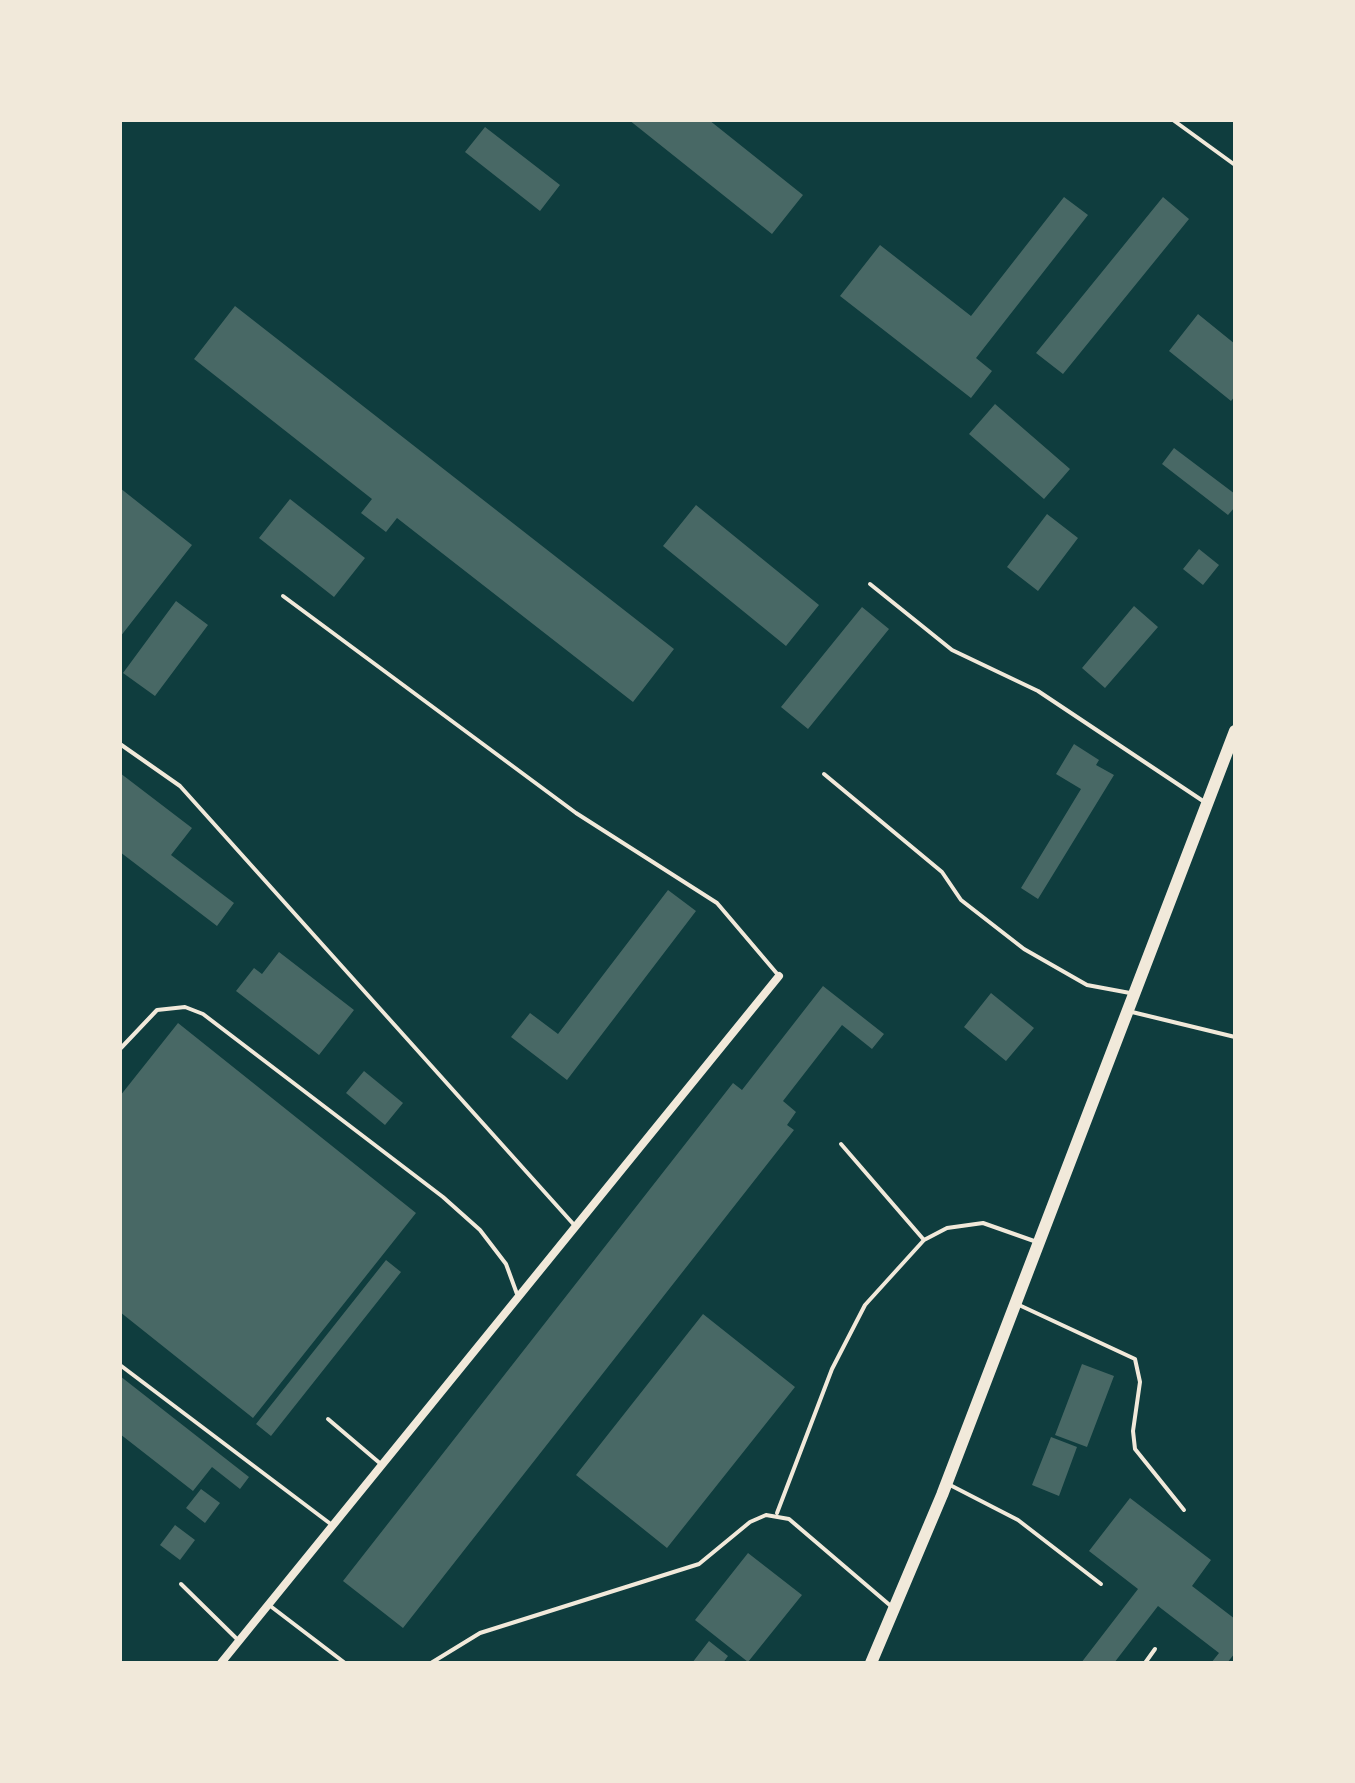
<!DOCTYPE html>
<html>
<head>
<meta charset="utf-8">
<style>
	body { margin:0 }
	#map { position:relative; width:1355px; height:1783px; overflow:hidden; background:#0f3d3e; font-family:"Times New Roman",serif }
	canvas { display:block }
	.frame { position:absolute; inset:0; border:122px solid #f1e9da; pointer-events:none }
</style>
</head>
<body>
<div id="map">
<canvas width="1355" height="1783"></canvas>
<div class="frame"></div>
</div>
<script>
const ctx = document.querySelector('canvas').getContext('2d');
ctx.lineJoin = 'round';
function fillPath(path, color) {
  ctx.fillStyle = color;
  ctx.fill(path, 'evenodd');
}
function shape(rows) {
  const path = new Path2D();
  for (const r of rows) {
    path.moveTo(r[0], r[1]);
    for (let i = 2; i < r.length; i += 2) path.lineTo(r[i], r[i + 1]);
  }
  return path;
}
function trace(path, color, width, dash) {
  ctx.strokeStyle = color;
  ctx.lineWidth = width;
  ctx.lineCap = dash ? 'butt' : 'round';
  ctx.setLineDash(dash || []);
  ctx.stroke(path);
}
fillPath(shape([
	[629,120,709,120,803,195,772,234],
	[485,127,560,185,540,211,465,152],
	[1064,197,1088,215,976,358,992,371,971,398,840,296,880,245,971,316],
	[1163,197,1189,219,1063,374,1036,353],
	[235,306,674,649,633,702,397,518,386,532,361,513,372,499,194,359],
	[1198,314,1235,344,1235,396,1231,401,1169,351],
	[995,404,1070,469,1044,499,969,434],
	[1174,448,1235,494,1235,507,1228,515,1162,464],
	[120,488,192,545,120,637],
	[290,499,365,558,334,597,259,538],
	[696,505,819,605,786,646,663,546],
	[1047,514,1078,538,1038,591,1007,567],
	[1199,549,1219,565,1203,585,1183,569],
	[176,601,208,625,155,696,123,673],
	[1134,606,1158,627,1105,688,1082,668],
	[862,607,889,629,808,729,781,707],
	[1074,744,1099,760,1096,765,1114,775,1038,899,1021,888,1081,789,1056,774],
	[120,773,192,828,171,855,234,903,217,926,120,852],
	[668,890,696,911,567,1080,511,1037,530,1013,558,1034],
	[279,952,354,1010,319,1055,236,991,254,968,262,974],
	[823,986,884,1034,872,1049,842,1025,783,1101,796,1112,787,1125,794,1130,403,1628,343,1581,733,1083,742,1090],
	[991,993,1034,1028,1006,1061,964,1027],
	[178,1023,416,1213,253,1418,120,1312,120,1096],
	[364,1071,403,1103,385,1125,346,1093],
	[386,1260,401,1272,271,1436,256,1424],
	[703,1314,795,1387,667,1548,576,1475],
	[1082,1364,1114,1376,1087,1447,1055,1435],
	[120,1376,249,1477,240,1489,212,1467,193,1491,120,1434],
	[1051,1437,1077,1447,1059,1496,1032,1485],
	[201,1489,220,1503,205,1523,186,1508],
	[1130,1498,1211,1560,1192,1586,1235,1619,1235,1653,1227,1663,1211,1663,1219,1653,1158,1606,1114,1663,1081,1663,1138,1589,1089,1551],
	[175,1525,195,1540,180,1560,160,1545],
	[748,1553,802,1595,748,1662,695,1620],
	[709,1641,728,1656,723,1663,692,1663]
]), '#486865');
trace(shape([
	[1173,120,1235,165],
	[870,584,952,650,1038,691,1203,801],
	[283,596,576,813,717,903,779,976],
	[120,744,180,786,576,1227],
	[824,774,942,872,961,900,1024,949,1087,985,1130,993],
	[1132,1012,1235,1037],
	[120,1049,157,1010,185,1007,203,1014,443,1197,480,1230,506,1264,517,1294],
	[841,1144,924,1240],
	[1019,1305,1135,1359,1140,1382,1133,1431,1135,1449,1184,1510],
	[120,1365,332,1525],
	[328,1419,382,1465],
	[950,1485,1018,1520,1101,1584],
	[777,1513,832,1369,865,1305,924,1240,947,1228,983,1223,1034,1241],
	[181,1584,239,1641],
	[269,1605,345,1663],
	[431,1663,480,1633,699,1564,750,1522,766,1515,789,1519,892,1607],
	[1145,1663,1155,1649]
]), '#f1e9da', 4);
trace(shape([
	[221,1663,779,976]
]), '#f1e9da', 8);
trace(shape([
	[871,1663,942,1495,1235,731]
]), '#f1e9da', 12);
</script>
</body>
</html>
